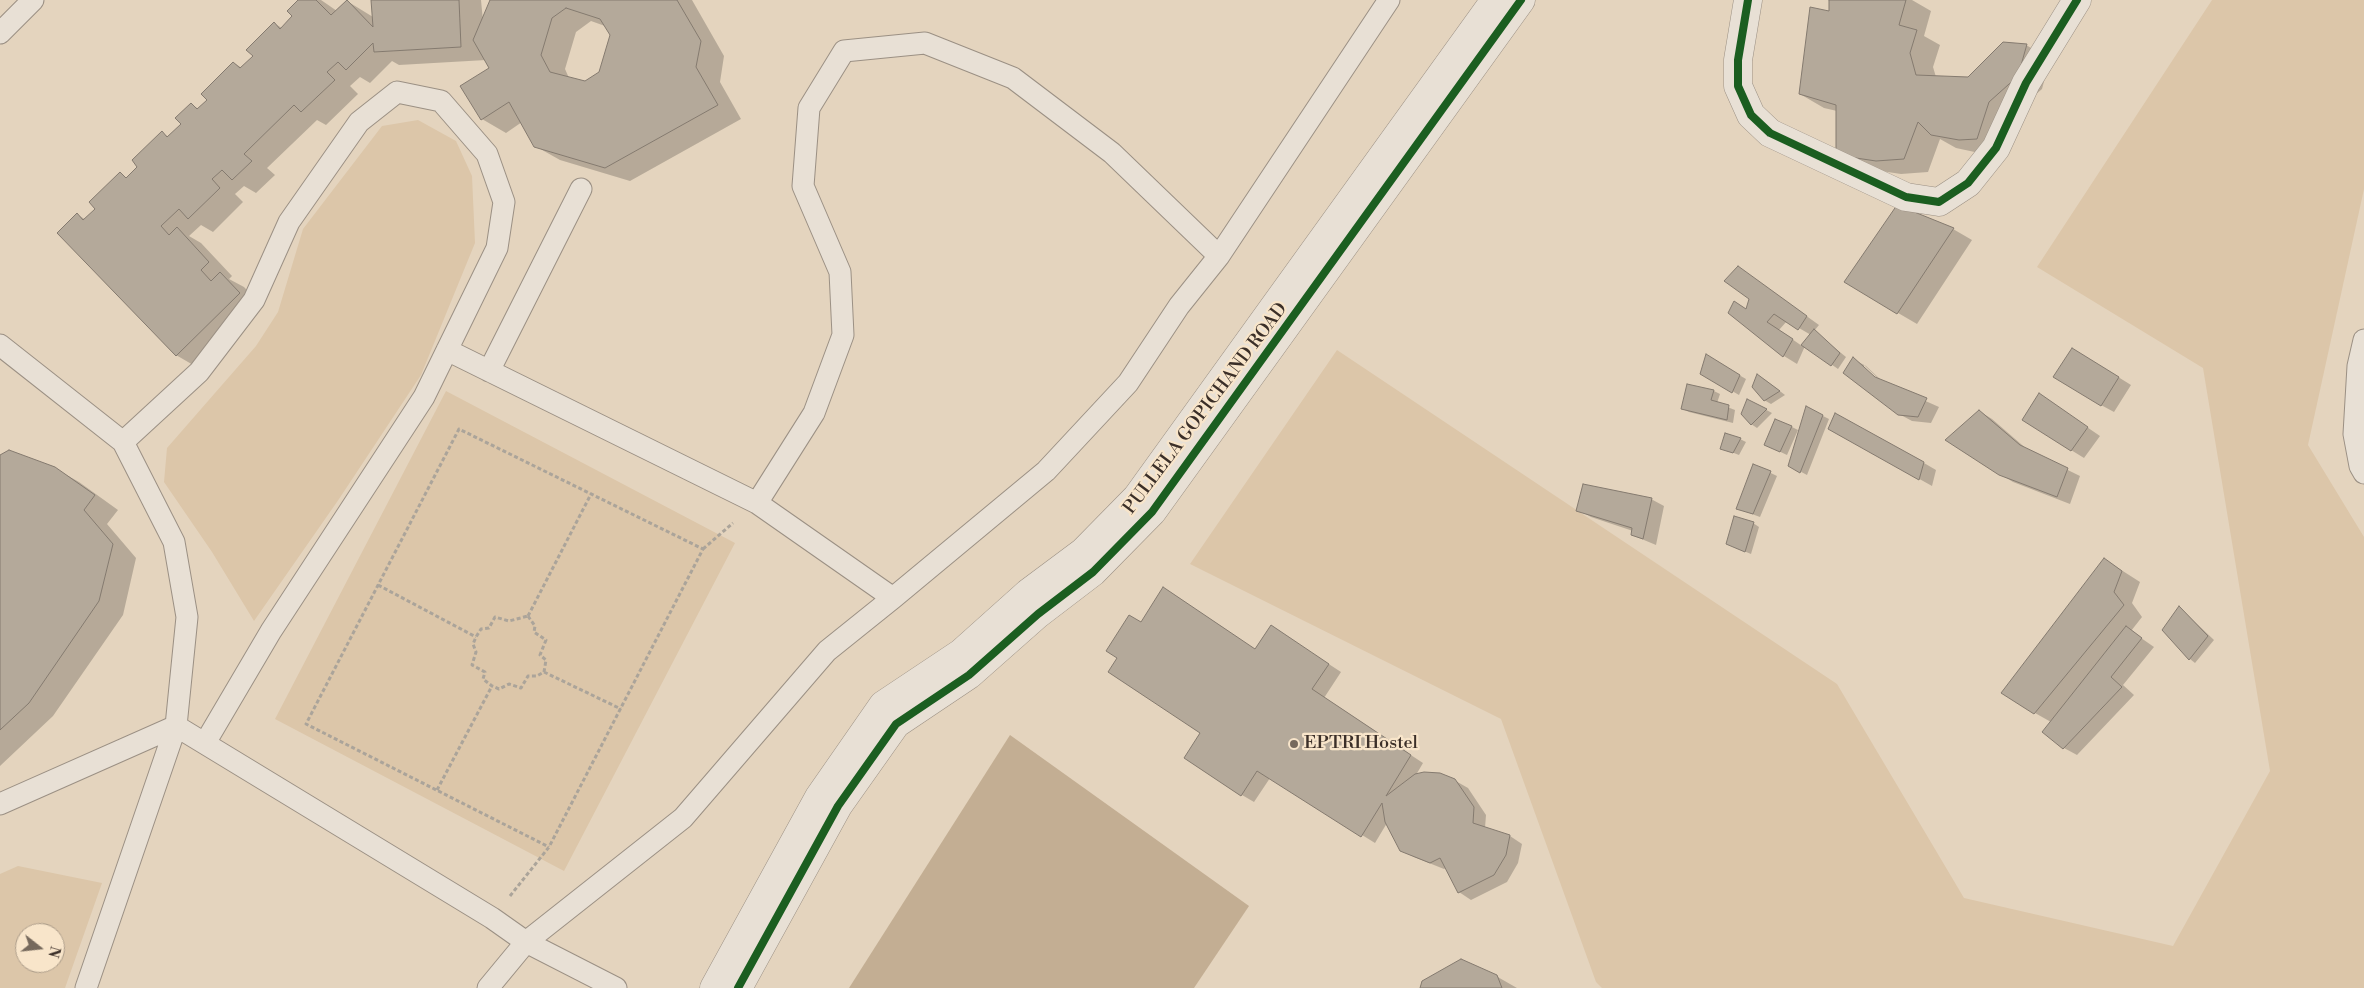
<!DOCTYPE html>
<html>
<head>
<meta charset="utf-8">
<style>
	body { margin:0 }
	#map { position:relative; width:2364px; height:988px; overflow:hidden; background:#e4d4be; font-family:"Libre Bodoni",serif }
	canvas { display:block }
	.north { position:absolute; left:15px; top:923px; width:50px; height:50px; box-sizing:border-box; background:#f8e5ca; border:1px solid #ac9c89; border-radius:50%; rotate:106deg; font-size:14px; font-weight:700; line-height:20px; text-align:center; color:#3b2f28 }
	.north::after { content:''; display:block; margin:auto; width:18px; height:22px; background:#76695c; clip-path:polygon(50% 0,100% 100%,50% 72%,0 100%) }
</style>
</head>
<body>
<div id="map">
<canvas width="2364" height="988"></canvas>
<div class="north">N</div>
</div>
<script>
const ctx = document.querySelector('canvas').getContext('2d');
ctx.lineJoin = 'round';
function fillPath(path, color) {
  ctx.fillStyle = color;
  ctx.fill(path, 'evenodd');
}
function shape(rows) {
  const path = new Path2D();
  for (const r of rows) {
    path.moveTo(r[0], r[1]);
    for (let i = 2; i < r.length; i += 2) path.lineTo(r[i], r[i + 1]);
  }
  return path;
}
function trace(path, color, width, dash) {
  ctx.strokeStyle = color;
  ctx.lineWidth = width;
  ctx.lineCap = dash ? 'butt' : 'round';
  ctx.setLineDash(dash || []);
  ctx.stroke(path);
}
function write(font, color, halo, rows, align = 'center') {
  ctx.font = font + ' "Libre Bodoni",serif';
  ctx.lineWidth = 4.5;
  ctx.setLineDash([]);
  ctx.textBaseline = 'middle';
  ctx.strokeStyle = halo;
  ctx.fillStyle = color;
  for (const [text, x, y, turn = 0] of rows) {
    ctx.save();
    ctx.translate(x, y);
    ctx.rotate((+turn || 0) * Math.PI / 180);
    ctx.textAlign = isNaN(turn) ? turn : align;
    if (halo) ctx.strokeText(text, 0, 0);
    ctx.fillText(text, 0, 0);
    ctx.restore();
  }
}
fillPath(shape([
	[2212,0,2364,0,2364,189,2308,445,2364,537,2364,988,1602,988,1596,982,1501,719,1190,564,1337,350,1837,684,1964,898,2173,946,2270,771,2203,368,2037,267],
	[418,120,456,141,472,176,475,243,421,375,339,499,254,621,212,552,164,482,167,448,256,346,278,312,303,229,382,126],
	[446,391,735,543,564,871,275,719],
	[18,866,102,883,65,988,0,988,0,874],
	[25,933,55,933,55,963,25,963]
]), '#dcc6a9');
fillPath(shape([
	[1010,735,1249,906,1194,988,849,988]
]), '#c3ae93');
fillPath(shape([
	[299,0,321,0,337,11,347,1,373,17,372,0,481,0,483,21,491,0,692,0,724,56,720,82,741,119,630,181,560,160,535,146,522,122,506,133,482,119,491,68,486,60,399,65,392,61,370,83,360,77,350,86,358,94,326,125,317,120,267,168,275,175,256,193,244,186,235,194,243,202,213,232,201,225,189,236,201,243,232,276,229,279,244,287,263,307,200,369,176,355,78,215,86,220,97,209,120,174,127,178,139,167,162,133,169,137,183,124,192,105,199,109,209,100,234,63,242,68,254,56,275,24,282,28,294,16],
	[591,21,605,26,611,35,600,72,585,82,569,78,565,69,576,32],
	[1830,0,1912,0,1931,11,1924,36,1940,45,1933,67,1936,77,1968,78,2026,45,2050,59,2042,89,2012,115,1984,154,1956,148,1940,139,1928,172,1901,174,1861,168,1837,154,1837,111,1824,108,1800,94,1830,12],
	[1953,229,1972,240,1917,324,1845,282],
	[1738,267,1819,325,1814,331,1846,357,1838,369,1805,346,1797,364,1784,356,1730,313,1747,310,1751,299],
	[1787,321,1811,335,1802,346,1779,330],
	[1706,356,1746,379,1739,395,1701,373],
	[2086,357,2131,385,2114,412,2101,405],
	[1853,359,1866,366,1883,382,1939,407,1931,423,1912,421,1899,414],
	[1864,365,1880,380,1878,382,1864,368],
	[1758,376,1764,379,1785,395,1771,404,1764,400],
	[1714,391,1720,394,1717,403,1735,410,1733,423,1689,412,1683,409],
	[2040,395,2100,436,2084,458,2071,450],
	[1748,400,1772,413,1757,428,1751,424],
	[1979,411,1992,419,2029,451,2080,476,2070,504,2013,482,2000,474],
	[1823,416,1829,419,1807,475,1790,466],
	[1792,427,1798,430,1787,455,1772,448],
	[1830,429,1924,463,1936,470,1932,486],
	[1740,439,1746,442,1739,455,1721,448],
	[0,457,54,468,79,482,118,510,107,524,136,558,123,615,53,716,0,766],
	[1754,465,1777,476,1760,517,1738,509],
	[1651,499,1664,506,1656,545,1632,535,1633,531,1591,517,1578,510],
	[1753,523,1759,527,1751,554,1734,547],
	[2104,559,2140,582,2132,603,2142,617,2131,631,2154,647,2123,685,2134,695,2077,755,2064,748,2051,722,2035,713],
	[1176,596,1256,650,1272,627,1341,672,1324,698,1423,763,1416,775,1454,780,1468,788,1486,815,1485,828,1510,836,1522,844,1518,863,1507,882,1471,900,1459,892,1446,868,1444,869,1414,857,1401,850,1387,823,1375,843,1270,778,1254,802,1242,795,1202,733,1141,623],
	[2179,607,2214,640,2195,663,2190,659],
	[1496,976,1517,988,1421,988]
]), '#0003');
const building = shape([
	[298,0,316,0,331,15,347,0,373,27,371,0,459,0,461,47,374,52,373,43,346,70,338,62,327,72,335,80,301,112,294,105,244,154,252,161,232,180,222,170,212,179,220,188,188,219,179,209,161,226,169,235,177,227,209,262,201,270,211,281,220,272,240,293,176,356,57,233,77,213,83,220,95,209,89,202,120,172,126,178,137,167,132,160,162,131,167,137,181,124,175,118,191,103,197,109,207,100,201,94,233,62,240,68,253,56,246,50,274,22,280,29,292,16,287,11,298,0],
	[490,0,677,0,701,41,696,67,718,105,605,168,534,147,509,102,481,120,460,86,489,68,473,40,490,0],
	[566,8,600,19,610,35,599,72,585,81,550,72,541,55,552,18,566,8],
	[1829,0,1906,0,1899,25,1917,30,1910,53,1916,75,1968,77,2003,42,2027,44,2018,76,1989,102,1977,139,1959,140,1931,135,1918,122,1904,159,1876,161,1836,155,1836,105,1799,94,1810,7,1829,11,1829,0],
	[1897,205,1954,228,1897,314,1844,282,1897,205],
	[1738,266,1807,316,1798,330,1774,314,1767,322,1793,339,1783,357,1728,313,1734,301,1746,309,1749,299,1724,281,1738,266],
	[1814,329,1840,353,1831,366,1801,345,1814,329],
	[2072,348,2119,377,2101,406,2053,377,2072,348],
	[1706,354,1740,375,1732,393,1700,374,1706,354],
	[1853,357,1875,377,1927,398,1918,417,1898,415,1843,373,1853,357],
	[1757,374,1780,391,1764,401,1752,387,1757,374],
	[1687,384,1714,390,1711,400,1729,405,1727,420,1681,409,1687,384],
	[2039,393,2088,427,2071,451,2022,420,2039,393],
	[1747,399,1767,409,1751,425,1741,414,1747,399],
	[1806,406,1823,415,1800,473,1788,466,1806,406],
	[1979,410,2020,445,2068,468,2057,497,1999,475,1945,440,1979,410],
	[1835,413,1924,462,1919,480,1828,429,1835,413],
	[1775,419,1792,426,1780,452,1764,445,1775,419],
	[1725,433,1741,438,1733,453,1720,449,1725,433],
	[9,450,55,467,95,495,84,510,113,544,99,601,29,703,0,730,0,455,9,450],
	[1753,464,1771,471,1753,514,1736,509,1753,464],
	[1583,484,1652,498,1643,539,1631,535,1632,528,1576,511,1583,484],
	[1734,516,1754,522,1745,552,1726,544,1734,516],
	[2104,558,2122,571,2114,592,2124,605,2034,714,2001,693,2104,558],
	[1163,587,1255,649,1271,625,1329,664,1312,689,1411,755,1386,796,1415,774,1424,772,1440,773,1455,779,1474,807,1473,823,1510,835,1506,855,1494,875,1458,893,1440,858,1430,863,1400,851,1385,822,1382,803,1361,837,1257,771,1241,796,1184,758,1200,733,1108,672,1117,658,1106,651,1129,615,1141,622,1163,587],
	[2179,606,2208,636,2189,660,2162,630,2179,606],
	[2126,626,2142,638,2111,677,2122,687,2063,749,2042,732,2126,626],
	[1461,959,1497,975,1502,988,1420,988,1422,981,1461,959]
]);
fillPath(building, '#b4a99a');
trace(building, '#847a6f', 1);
const service = shape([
	[0,33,33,0],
	[2364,340,2358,366,2354,434,2360,466,2364,473],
	[0,345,123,442,174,542,187,617,176,726,86,988],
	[447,350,757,503],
	[489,371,581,189],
	[123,442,199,372,254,300,289,222,359,122,397,92,441,101,487,154,504,202,497,248,424,397,271,631,205,743],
	[893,598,757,503,814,413,843,335,840,272,803,186,809,108,844,51,925,43,1013,78,1112,153,1219,256],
	[0,804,176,726,492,918,526,942,683,818,827,651,893,598,1046,471,1128,383,1179,306,1219,256,1389,0],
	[488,988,526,942,616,988]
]);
const minor = shape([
	[1748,0,1738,60,1738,86,1751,115,1770,133,1906,197,1939,202,1968,183,1996,148,2026,83,2077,0]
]);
const tertiary = shape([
	[714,988,819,797,883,705,961,653,1028,593,1083,552,1137,497,1495,0],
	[738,988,838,806,896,724,969,675,1038,614,1093,572,1152,512,1521,0]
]);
trace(service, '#9b9084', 23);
trace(minor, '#9b9084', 29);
trace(tertiary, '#9b9084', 29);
trace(shape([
	[703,549,733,523],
	[378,585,476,637],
	[528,616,535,626,534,632,546,640,540,655,546,660,544,672,537,676,528,676,521,688,509,684,499,689,492,686,483,679,485,672,472,665,476,652,473,644,476,637,481,629,489,628,495,617,509,621,528,616],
	[528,616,591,494],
	[544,672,621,709],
	[437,790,492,686],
	[510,896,549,847,703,549,459,429,306,724,549,847]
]), '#aba49a', 3, [4, 2.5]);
trace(service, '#e8e0d5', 21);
trace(minor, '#e8e0d5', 28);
trace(tertiary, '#e8e0d5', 28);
trace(shape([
	[1748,0,1738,60,1738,86,1751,115,1770,133,1906,197,1939,202,1968,183,1996,148,2026,83,2077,0],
	[738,988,838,806,896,724,969,675,1038,614,1093,572,1152,512,1521,0]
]), '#1b5e20', 8);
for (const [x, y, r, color] of [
	[1294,744,5,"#76695c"]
]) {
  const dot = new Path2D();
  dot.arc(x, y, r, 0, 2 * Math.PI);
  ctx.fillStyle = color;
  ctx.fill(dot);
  trace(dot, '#f8e5ca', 2);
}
write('18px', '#3b2f28', '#f8e5ca', [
	["PULLELA GOPICHAND ROAD",1206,409,-53]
]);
write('18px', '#3b2f28', '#f8e5ca', [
	["EPTRI Hostel",1304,744]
], 'left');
</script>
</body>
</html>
